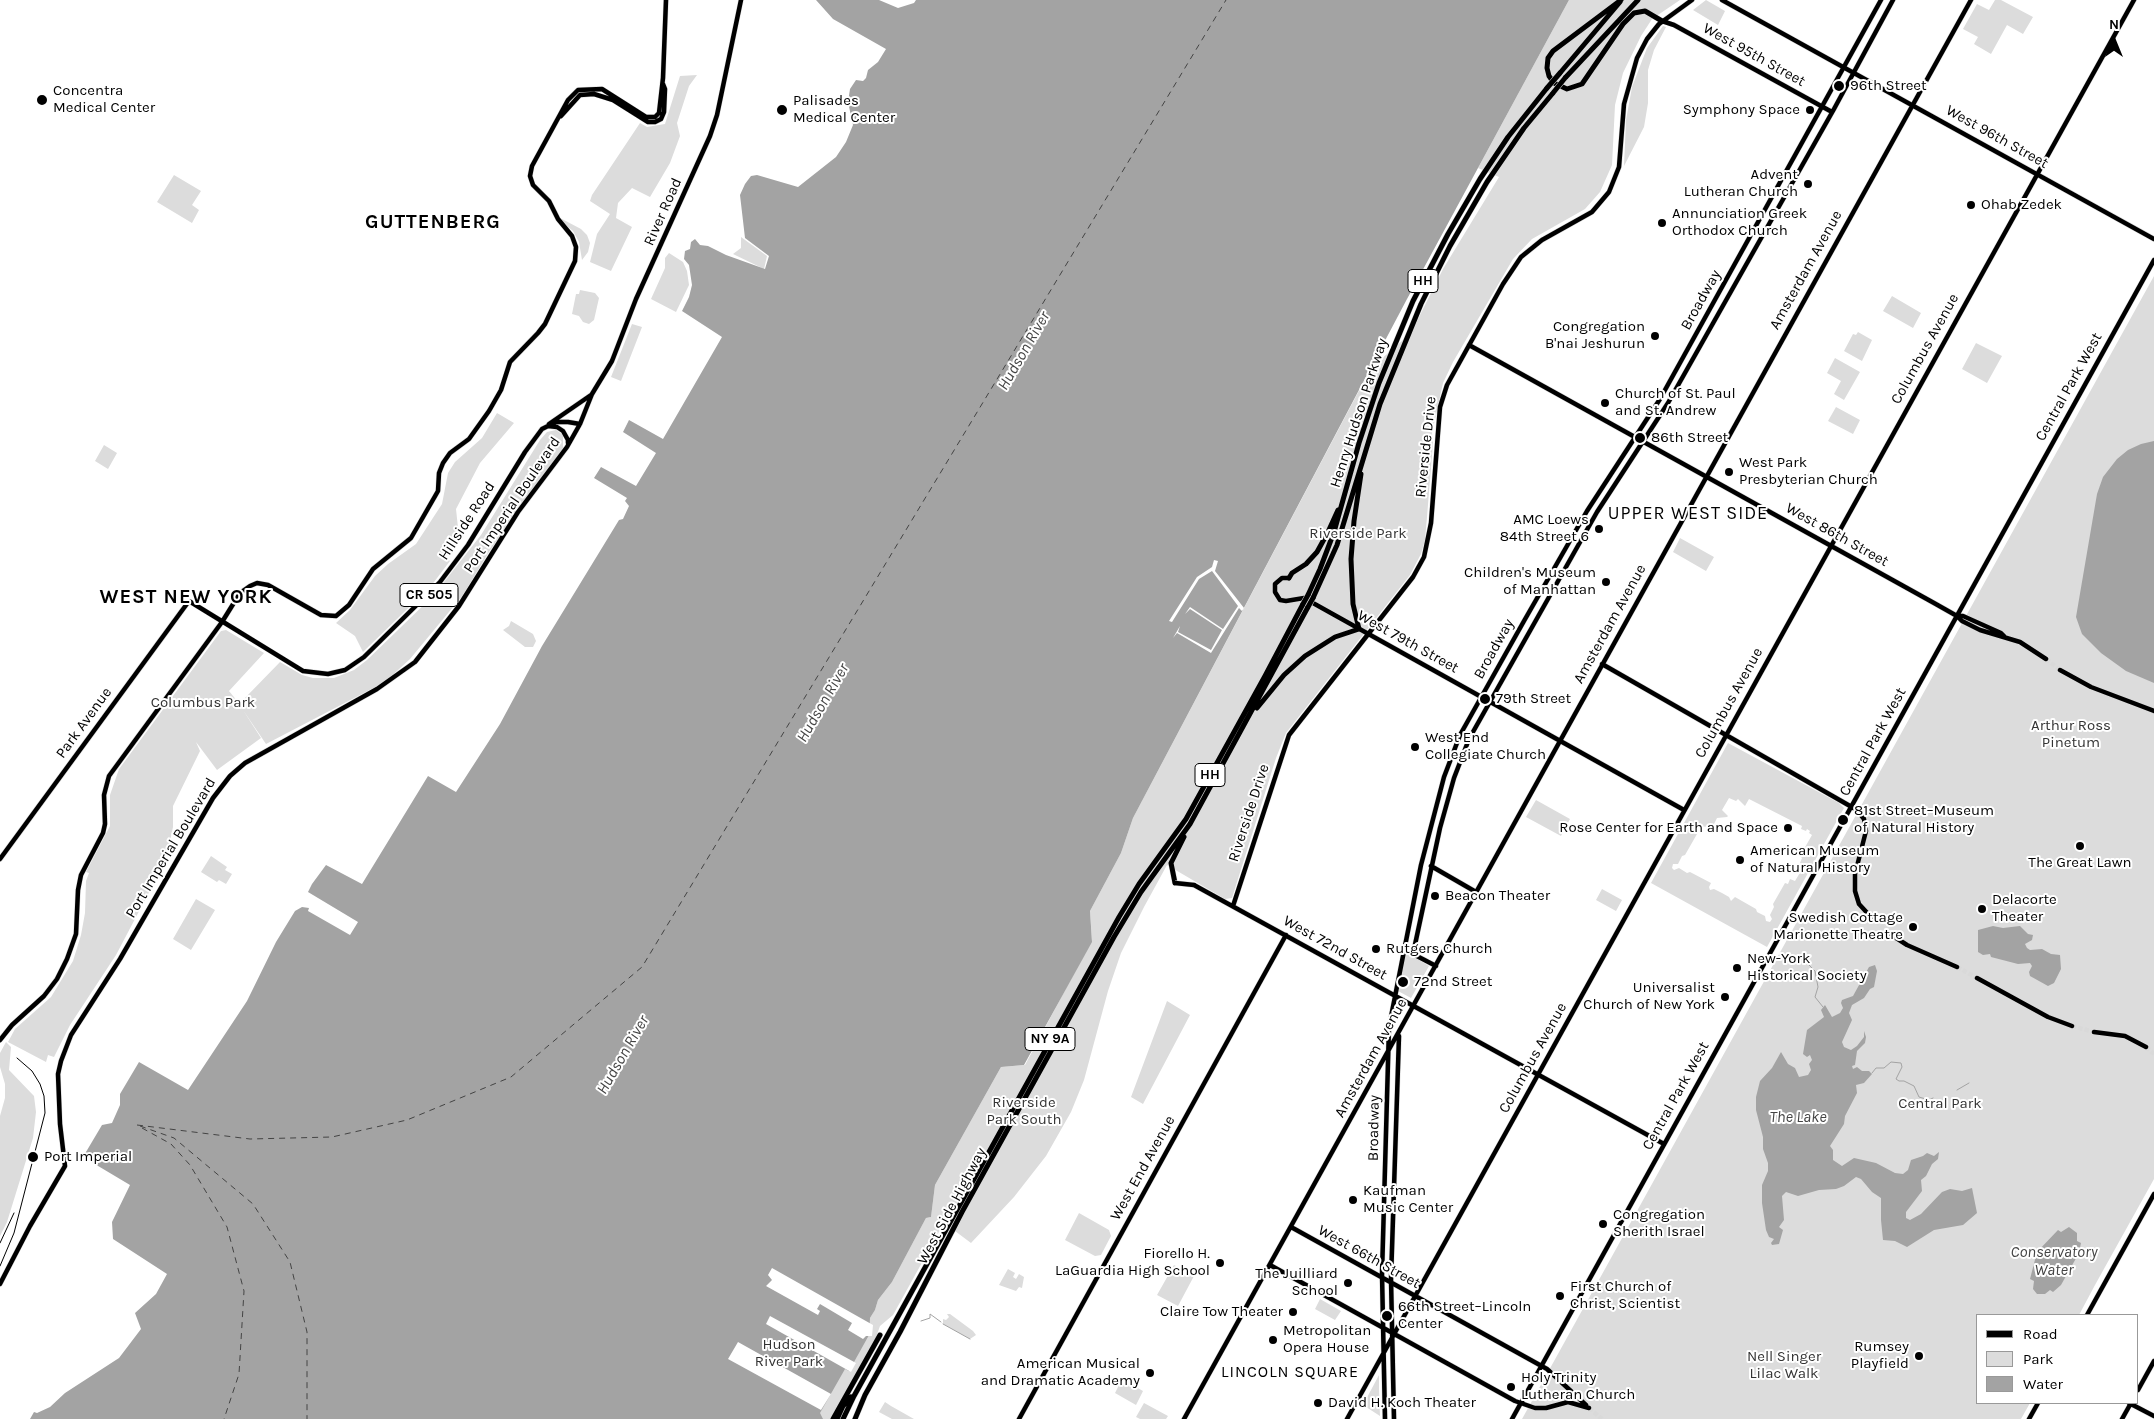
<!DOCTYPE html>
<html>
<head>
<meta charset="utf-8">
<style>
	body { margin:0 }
	#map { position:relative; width:2154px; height:1419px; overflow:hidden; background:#fff; font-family:Karla,sans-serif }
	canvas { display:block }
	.legend { position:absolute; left:1976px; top:1314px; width:162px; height:90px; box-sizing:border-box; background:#fff; border:1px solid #999; margin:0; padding:6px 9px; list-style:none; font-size:15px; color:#000 }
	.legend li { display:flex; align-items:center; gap:10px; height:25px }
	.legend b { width:25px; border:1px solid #999 }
	.north { position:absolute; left:2089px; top:15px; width:50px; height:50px; -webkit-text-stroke:4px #fff; paint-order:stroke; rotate:0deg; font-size:14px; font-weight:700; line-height:20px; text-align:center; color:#000 }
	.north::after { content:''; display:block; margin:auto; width:18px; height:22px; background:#000; clip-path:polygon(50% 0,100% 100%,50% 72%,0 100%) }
</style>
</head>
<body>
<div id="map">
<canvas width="2154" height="1419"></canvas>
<ul class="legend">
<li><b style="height:6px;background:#000"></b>Road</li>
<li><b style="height:14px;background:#dcdcdc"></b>Park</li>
<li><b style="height:14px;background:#a3a3a3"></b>Water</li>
</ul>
<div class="north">N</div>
</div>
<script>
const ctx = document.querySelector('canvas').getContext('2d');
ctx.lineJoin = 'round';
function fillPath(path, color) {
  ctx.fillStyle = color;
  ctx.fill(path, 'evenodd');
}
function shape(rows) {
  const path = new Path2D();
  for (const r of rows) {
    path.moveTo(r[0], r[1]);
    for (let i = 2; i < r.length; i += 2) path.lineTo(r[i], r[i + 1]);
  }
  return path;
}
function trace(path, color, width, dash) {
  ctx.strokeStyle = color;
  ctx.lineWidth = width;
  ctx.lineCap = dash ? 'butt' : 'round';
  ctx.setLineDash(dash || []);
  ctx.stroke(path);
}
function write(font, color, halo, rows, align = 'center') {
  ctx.font = font + ' Karla,sans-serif';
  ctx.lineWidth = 4;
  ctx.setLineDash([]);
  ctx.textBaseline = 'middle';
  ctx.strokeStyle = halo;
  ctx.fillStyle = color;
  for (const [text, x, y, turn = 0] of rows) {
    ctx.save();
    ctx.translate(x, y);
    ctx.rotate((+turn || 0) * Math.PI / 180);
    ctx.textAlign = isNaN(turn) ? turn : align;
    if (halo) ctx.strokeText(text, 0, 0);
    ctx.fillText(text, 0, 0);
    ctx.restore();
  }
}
fillPath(shape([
	[1569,0,1680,0,1652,19,1641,36,1623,73,1615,105,1612,165,1600,192,1585,209,1532,239,1513,259,1453,362,1443,383,1432,433,1433,443,1427,517,1425,540,1421,554,1410,575,1286,733,1276,758,1232,898,1225,899,1167,865,1144,907,1121,953,1108,991,1084,1080,1071,1112,1046,1156,1014,1197,971,1243,955,1231,957,1227,945,1221,893,1315,880,1326,875,1340,831,1419,675,1419,870,1318,875,1310,878,1300,892,1282,926,1218,931,1217,935,1185,1001,1067,1025,1065,1092,940,1090,911,1121,853,1133,818,1371,368,1411,333,1443,269,1499,177,1478,168],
	[1706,0,1725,11,1718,25,1693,10],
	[1995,0,2001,0,2033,17,2023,34,2007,25,1991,54,1974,44,1978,37,1963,29,1977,4,1989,10],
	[1663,26,1666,27,1654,50,1648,70,1648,103,1644,127,1624,166,1626,120,1632,87,1647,48],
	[697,75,689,86,677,123,680,136,670,163,650,197,632,188,618,203,616,218,632,227,611,271,590,262,597,234,610,214,590,201,592,195,640,123,647,127,665,124,680,76],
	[174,175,201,191,192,205,199,210,192,223,157,202],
	[562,219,581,229,587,235,590,243,588,252,582,260,579,242,573,231,561,221],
	[741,237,767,256,764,269,733,254,741,248],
	[669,253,683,262,687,271,689,285,676,312,651,299,665,268,665,258],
	[2154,276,2154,1179,2095,1285,2079,1315,1978,1315,1978,1403,2030,1403,2021,1419,1522,1419],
	[580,290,595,293,599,298,594,320,589,324,583,322,579,316,572,314,576,294,579,294],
	[1892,296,1921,313,1913,328,1883,311],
	[632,324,642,327,621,381,611,377],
	[1858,332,1872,340,1862,361,1844,351,1853,334,1856,335],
	[1976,343,2002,356,1987,383,1962,369],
	[1835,358,1860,372,1844,400,1834,394,1841,381,1827,373],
	[1836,407,1860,420,1853,434,1828,421],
	[497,413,514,423,480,463,456,509,459,537,444,555,450,561,431,586,363,652,355,636,336,623,350,610,375,576,388,564,416,544,442,504,448,473,455,462,482,438],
	[556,430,563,435,563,448,489,552,463,595,410,659,385,682,266,744,243,710,261,738,217,770,196,742,200,751,173,806,173,827,169,846,156,879,116,955,70,1025,54,1057,48,1055,46,1062,8,1042,15,1029,51,997,73,961,81,935,85,913,86,881,89,873,86,872,110,826,110,795,119,769,221,631,226,630,264,653,229,691,242,707,244,699,280,662,302,675,313,678,334,678,354,670,367,660,433,596,481,535,540,440,547,432],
	[104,445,117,453,108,469,95,461],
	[1680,538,1714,557,1706,571,1673,552],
	[511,621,533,634,536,641,533,647,525,647,503,630,509,626],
	[1728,743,1839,803,1844,808,1767,947,1651,883],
	[1729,798,1736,801,1738,799,1745,806,1749,799,1802,826,1801,829,1806,831,1807,829,1810,831,1809,833,1812,835,1800,856,1802,858,1800,863,1804,866,1795,881,1790,879,1788,884,1785,883,1773,904,1774,907,1770,915,1772,919,1770,922,1766,921,1765,916,1757,912,1756,909,1735,897,1731,901,1729,897,1722,893,1714,889,1710,890,1709,887,1711,883,1690,872,1687,873,1679,868,1674,870,1672,868,1673,864,1678,864,1682,856,1685,855,1701,827,1713,826,1717,818,1727,817,1728,816,1722,810],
	[1536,800,1570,819,1561,836,1526,817],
	[211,856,227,867,225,870,232,874,226,884,219,880,217,882,201,872],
	[1602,889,1622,900,1616,911,1596,900],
	[196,899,215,910,191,950,173,939],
	[1406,952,1429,966,1411,998,1398,991],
	[1167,1001,1190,1015,1143,1104,1131,1097],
	[6,1042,11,1047,9,1070,34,1096,36,1112,33,1138,7,1222,0,1236,0,1116,5,1098,5,1084,0,1067,0,1053],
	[1079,1213,1109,1230,1111,1236,1101,1255,1095,1256,1065,1240],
	[1174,1265,1194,1276,1178,1306,1157,1295],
	[1008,1269,1015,1273,1013,1277,1016,1279,1019,1274,1024,1277,1022,1288,1019,1287,1016,1291,999,1285],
	[1320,1299,1341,1311,1335,1320,1315,1309],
	[947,1314,950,1314,973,1331,976,1335,970,1339,943,1324,943,1319,946,1320,949,1317],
	[1379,1375,1379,1389,1380,1416,1363,1405],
	[1122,1379,1143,1391,1136,1405,1115,1393],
	[885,1402,891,1406,914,1419,892,1419,879,1412],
	[1144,1403,1168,1416,1166,1419,1140,1419,1136,1417]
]), '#dcdcdc');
fillPath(shape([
	[816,0,879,0,898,8,914,3,916,0,1569,0,1407,299,1133,818,1121,853,1090,911,1092,942,1024,1065,1001,1067,935,1185,931,1217,926,1218,892,1282,878,1300,875,1310,870,1318,869,1335,849,1371,845,1369,820,1413,823,1419,30,1419,34,1412,37,1413,50,1407,65,1393,119,1358,141,1329,135,1313,156,1294,167,1274,113,1239,112,1222,130,1185,83,1157,102,1125,112,1123,120,1105,120,1094,139,1062,188,1090,247,1001,276,942,295,911,302,907,309,908,308,911,350,935,358,922,308,892,312,884,326,865,362,884,428,776,456,792,500,724,542,646,619,520,623,519,629,506,625,501,627,498,594,478,601,467,636,486,656,453,623,432,629,420,663,439,722,337,682,311,689,297,692,285,689,265,684,259,685,251,690,249,691,242,695,239,700,245,708,246,726,255,765,269,769,256,745,238,740,195,745,184,751,176,757,175,798,187,836,157,846,142,853,125,848,102,850,89,856,80,863,81,866,78,868,70,878,62,886,49,833,19],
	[2154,441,2154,683,2126,671,2101,653,2082,634,2076,617,2097,494,2103,477,2117,459,2128,450,2141,444],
	[1993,926,2003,928,2020,926,2028,934,2033,935,2032,940,2025,944,2027,948,2030,950,2042,949,2051,954,2060,955,2061,969,2054,983,2048,986,2030,976,2029,972,2032,966,2030,963,2018,964,1991,957,1990,954,1983,955,1978,952,1978,930],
	[1875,965,1877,971,1874,987,1870,989,1864,998,1852,1005,1849,1013,1852,1020,1842,1042,1844,1047,1851,1050,1857,1046,1864,1037,1864,1031,1866,1037,1865,1043,1857,1051,1855,1065,1852,1066,1853,1069,1857,1067,1862,1071,1869,1071,1872,1074,1864,1083,1856,1085,1857,1093,1845,1116,1844,1124,1830,1146,1833,1150,1833,1160,1842,1166,1854,1158,1876,1163,1895,1173,1903,1174,1908,1170,1911,1160,1923,1156,1927,1153,1934,1156,1939,1152,1938,1159,1932,1164,1926,1176,1921,1180,1922,1191,1906,1212,1906,1218,1910,1220,1921,1214,1942,1192,1950,1189,1962,1191,1972,1188,1977,1213,1963,1225,1934,1230,1907,1247,1895,1241,1883,1240,1881,1220,1881,1198,1872,1192,1861,1179,1856,1177,1844,1186,1836,1189,1819,1190,1798,1196,1786,1192,1782,1196,1784,1220,1779,1227,1783,1230,1779,1244,1772,1245,1771,1243,1774,1239,1769,1237,1766,1230,1762,1203,1762,1185,1768,1171,1768,1163,1763,1149,1763,1137,1756,1110,1756,1097,1760,1081,1772,1068,1781,1052,1788,1064,1795,1068,1799,1077,1808,1075,1811,1070,1809,1064,1812,1060,1810,1055,1807,1057,1803,1054,1807,1030,1824,1017,1821,1010,1825,1005,1832,1017,1840,1013,1843,1008,1841,1003,1842,1000,1853,996,1869,967],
	[2069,1227,2077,1233,2077,1241,2081,1243,2079,1253,2061,1285,2053,1292,2050,1290,2045,1294,2037,1294,2033,1289,2034,1281,2030,1279,2037,1252,2058,1230,2061,1232]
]), '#a3a3a3');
fillPath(shape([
	[1214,560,1218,561,1215,571,1244,608,1242,611,1239,608,1211,653,1177,633,1173,638,1180,626,1178,632,1211,650,1222,630,1190,609,1185,614,1190,607,1223,629,1238,606,1212,571,1199,579,1172,622,1169,621,1197,577,1212,567],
	[772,1268,873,1325,872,1336,866,1336,863,1339,848,1330,852,1323,820,1304,817,1309,820,1311,818,1315,766,1286,772,1280,768,1275],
	[770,1316,856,1363,851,1372,766,1324],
	[738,1342,831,1394,821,1410,728,1359]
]), '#fff');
trace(shape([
	[1809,965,1815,971,1818,987,1815,997,1823,1007],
	[1872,1073,1876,1068,1884,1068,1891,1062,1901,1063,1902,1067,1896,1079,1899,1081,1904,1081,1914,1086,1919,1097,1929,1100,1933,1098],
	[1957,1090,1969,1083],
	[921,1321,930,1318,930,1314,941,1322],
	[943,1324,970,1339]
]), '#a3a3a3', 1);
trace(shape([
	[137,1125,250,1139,332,1137,407,1120,511,1077,642,967,1226,0],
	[140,1126,174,1138,253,1204,290,1262,307,1332,307,1419],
	[142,1128,171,1144,190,1165,227,1227,244,1291,239,1374,224,1419]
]), '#444', 1, [6, 5]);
trace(shape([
	[2046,659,2060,670],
	[1871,917,1890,934],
	[1957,967,1977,978],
	[2072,1026,2094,1032],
	[2146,1047,2154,1054],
	[1589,1408,1602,1419]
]), '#d9d9d9', 4.5, [4.5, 2]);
const major = shape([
	[1722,0,2154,239],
	[1662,21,1674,25,1832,112],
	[561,116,580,95,594,94,613,100,648,122,655,122,661,119,664,112,665,89,663,84],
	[1469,345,1934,603,1957,616,1962,621,1980,630,2020,642,2046,659],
	[549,424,591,395],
	[548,426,557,427,563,431,568,440,568,443],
	[1289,578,1282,578,1275,584,1275,592,1280,600,1286,601,1304,598,1684,810],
	[1957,616,1963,616,2001,633,2004,636],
	[1602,664,1857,810,1864,819,1866,831,1855,874,1855,891,1859,904,1871,917],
	[2060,670,2091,687,2154,711],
	[0,859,189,601,303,671,328,674,345,670,364,657,440,582,468,545,525,452,542,429,556,422,568,422,580,424],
	[1431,866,1476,892],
	[1194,885,1664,1144],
	[1233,906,1289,735,1413,577,1424,557,1431,523,1440,407,1447,385,1503,284,1521,257,1542,240,1592,212,1609,192,1619,167,1624,104,1637,58,1647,39,1659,24,1692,0],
	[1890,934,1907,945,1957,967],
	[1436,966,1413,954,1440,828,1454,778,1469,739,1597,512,1668,403,1834,109,1893,0],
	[1977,978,2048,1017,2072,1026],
	[2094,1032,2125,1036,2146,1047],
	[0,1040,12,1025,44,996,57,979,67,959,76,934,78,890,81,875,103,833,105,824,104,795,109,776,222,622,240,593,250,586,257,583,268,585,321,615,336,616,349,605,373,569,411,538,438,491,439,473,443,463,450,453,469,439,489,411,501,390,510,362,538,333,545,324,575,261,576,247,572,236,558,219,549,201,533,185,530,176,532,166,568,100,578,90,602,89,646,117,655,117,659,113,663,78,666,0],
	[1291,1227,1547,1369,1586,1405],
	[1270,1265,1515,1401,1535,1408,1546,1408,1568,1402,1589,1408],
	[0,1284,30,1226,65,1166,60,1124,58,1074,61,1061,71,1035,120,959,213,798,230,776,245,763,377,689,415,662,459,606,518,512,567,447,580,424,592,394,612,361,636,299,710,136,717,115,741,0],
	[2087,1315,2154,1194],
	[2138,1390,2154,1361],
	[2129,1403,2154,1416],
	[1019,1419,1286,935],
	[1184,1419,1971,0],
	[1347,1419,2134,0],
	[1385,1419,1382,1274,1389,1027,1421,865,1444,777,1460,735,1524,621,1587,511,1660,399,1881,0],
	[1394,1419,1391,1279,1399,1036],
	[1512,1419,2154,260],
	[2029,1419,2038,1403],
	[2122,1419,2131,1403]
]);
const highway = shape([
	[1621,0,1553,51,1548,58,1547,68,1549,76,1554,83,1567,89,1582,84,1623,24,1634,13,1645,11,1662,21],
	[1560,73,1620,2],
	[1565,78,1638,0],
	[1289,578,1292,573,1306,564,1317,552,1328,532,1338,510],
	[1308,595,1320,569,1334,532,1359,443,1379,383,1413,301,1448,234,1480,179,1508,137,1547,88],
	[1313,598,1337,545,1380,404,1421,304,1450,246,1487,182,1524,128,1553,93],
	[1257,708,1284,675,1305,656,1335,637,1359,629,1353,604,1351,559,1354,521,1361,474],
	[1175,883,1171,863,1184,837],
	[833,1419,880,1335],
	[837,1419,843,1406,851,1397],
	[843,1419,854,1396,1119,917,1139,884,1186,819,1265,676,1303,604],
	[855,1419,865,1395,900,1332,962,1212,1114,937,1141,892,1190,824,1308,607]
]);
trace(major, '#dbdbdb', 5.5);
trace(highway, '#dbdbdb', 6);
trace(major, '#000', 4.5);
trace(highway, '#000', 5);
trace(shape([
	[0,1243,14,1213],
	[0,1266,14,1233,45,1113,44,1096,40,1084,32,1071,17,1058]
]), '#000', 1);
const majorBridge = shape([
	[1175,883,1194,885]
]);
const highwayBridge = shape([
	[1547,88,1560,73],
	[1553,93,1565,78],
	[1303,604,1308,595],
	[1308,607,1313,598]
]);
trace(majorBridge, '#dbdbdb', 5.5, []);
trace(highwayBridge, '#dbdbdb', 6, []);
trace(majorBridge, '#000', 4.5);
trace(highwayBridge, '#000', 5);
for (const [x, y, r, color] of [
	[1839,86,6,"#000"],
	[42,100,6,"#000"],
	[782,110,6,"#000"],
	[1810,110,5,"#000"],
	[1808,184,5,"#000"],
	[1971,205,5,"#000"],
	[1662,223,5,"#000"],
	[1655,336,5,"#000"],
	[1605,403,5,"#000"],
	[1640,438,6,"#000"],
	[1729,472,5,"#000"],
	[1599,529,5,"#000"],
	[1606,582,5,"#000"],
	[1485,699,6,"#000"],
	[1415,747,5,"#000"],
	[1843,820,6,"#000"],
	[1788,828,5,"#000"],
	[2080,846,5,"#000"],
	[1740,860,5,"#000"],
	[1435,896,5,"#000"],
	[1982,909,5,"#000"],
	[1913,927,5,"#000"],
	[1376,949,5,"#000"],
	[1737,968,5,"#000"],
	[1403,982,6,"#000"],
	[1725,997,5,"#000"],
	[33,1157,6,"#000"],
	[1353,1200,5,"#000"],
	[1603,1224,5,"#000"],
	[1220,1263,5,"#000"],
	[1348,1283,5,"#000"],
	[1560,1296,5,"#000"],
	[1293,1312,5,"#000"],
	[1387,1316,6,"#000"],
	[1273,1340,5,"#000"],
	[1919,1356,5,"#000"],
	[1150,1373,5,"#000"],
	[1511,1387,5,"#000"],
	[1318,1403,5,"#000"]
]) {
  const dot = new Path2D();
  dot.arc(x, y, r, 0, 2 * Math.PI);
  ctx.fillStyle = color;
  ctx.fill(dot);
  trace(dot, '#fff', 2);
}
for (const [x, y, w] of [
	[1423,281,30],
	[429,595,58],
	[1210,775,30],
	[1050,1039,50]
]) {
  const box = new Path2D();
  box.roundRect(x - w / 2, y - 11.5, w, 23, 4);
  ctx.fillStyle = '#fff';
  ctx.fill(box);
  trace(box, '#000', 1);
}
write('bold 14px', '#000', null, [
	["HH",1423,281],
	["CR 505",429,595],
	["HH",1210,775],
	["NY 9A",1050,1039]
]);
write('15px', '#000', '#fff', [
	["West 95th Street",1754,55,29],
	["West 96th Street",1997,137,29],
	["River Road",663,212,-66],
	["Amsterdam Avenue",1806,270,-61],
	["Broadway",1701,300,-61],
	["Columbus Avenue",1925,349,-61],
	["Central Park West",2069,387,-61],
	["Henry Hudson Parkway",1359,413,-72],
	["Riverside Drive",1426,447,-84],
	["Port Imperial Boulevard",512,505,-56],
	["Hillside Road",467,521,-57],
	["West 86th Street",1837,535,29],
	["Amsterdam Avenue",1610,624,-61],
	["West 79th Street",1408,642,29],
	["Broadway",1494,649,-61],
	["Columbus Avenue",1729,703,-61],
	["Park Avenue",84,723,-54],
	["Central Park West",1873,742,-61],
	["Riverside Drive",1249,813,-72],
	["Port Imperial Boulevard",171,848,-59],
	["West 72nd Street",1335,948,29],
	["Amsterdam Avenue",1371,1058,-61],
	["Columbus Avenue",1533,1058,-61],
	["Central Park West",1676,1096,-61],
	["Broadway",1374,1128,-89],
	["West End Avenue",1143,1168,-61],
	["West Side Highway",952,1206,-62],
	["West 66th Street",1369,1257,29]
]);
write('15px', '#000', '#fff', [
	["96th Street",1850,86],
	["Concentra",53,91],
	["Medical Center",53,108],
	["Palisades",793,101],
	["Medical Center",793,118],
	["Symphony Space",1800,110,"right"],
	["Advent",1798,175,"right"],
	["Lutheran Church",1798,192,"right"],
	["Ohab Zedek",1981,205],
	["Annunciation Greek",1672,214],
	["Orthodox Church",1672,231],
	["Congregation",1645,327,"right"],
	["B'nai Jeshurun",1645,344,"right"],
	["Church of St. Paul",1615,394],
	["and St. Andrew",1615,411],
	["86th Street",1651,438],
	["West Park",1739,463],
	["Presbyterian Church",1739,480],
	["AMC Loews",1589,520,"right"],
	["84th Street 6",1589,537,"right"],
	["Children's Museum",1596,573,"right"],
	["of Manhattan",1596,590,"right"],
	["79th Street",1496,699],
	["West End",1425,738],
	["Collegiate Church",1425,755],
	["81st Street–Museum",1854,811],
	["of Natural History",1854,828],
	["Rose Center for Earth and Space",1778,828,"right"],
	["American Museum",1750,851],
	["of Natural History",1750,868],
	["The Great Lawn",2080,863,"center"],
	["Beacon Theater",1445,896],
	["Delacorte",1992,900],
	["Theater",1992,917],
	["Swedish Cottage",1903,918,"right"],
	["Marionette Theatre",1903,935,"right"],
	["Rutgers Church",1386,949],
	["New-York",1747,959],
	["Historical Society",1747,976],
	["72nd Street",1414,982],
	["Universalist",1715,988,"right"],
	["Church of New York",1715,1005,"right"],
	["Port Imperial",44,1157],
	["Kaufman",1363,1191],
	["Music Center",1363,1208],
	["Congregation",1613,1215],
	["Sherith Israel",1613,1232],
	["Fiorello H.",1210,1254,"right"],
	["LaGuardia High School",1210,1271,"right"],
	["The Juilliard",1338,1274,"right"],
	["School",1338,1291,"right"],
	["First Church of",1570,1287],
	["Christ, Scientist",1570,1304],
	["66th Street–Lincoln",1398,1307],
	["Center",1398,1324],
	["Claire Tow Theater",1283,1312,"right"],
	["Metropolitan",1283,1331],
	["Opera House",1283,1348],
	["Rumsey",1909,1347,"right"],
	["Playfield",1909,1364,"right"],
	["American Musical",1140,1364,"right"],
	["and Dramatic Academy",1140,1381,"right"],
	["Holy Trinity",1521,1378],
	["Lutheran Church",1521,1395],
	["David H. Koch Theater",1328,1403]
], 'left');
write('15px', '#333', '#fff', [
	["Riverside Park",1358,534],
	["Columbus Park",203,703],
	["Arthur Ross",2071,726],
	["Pinetum",2071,743],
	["Riverside",1024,1103],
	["Park South",1024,1120],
	["Central Park",1940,1104],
	["Hudson",789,1345],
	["River Park",789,1362],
	["Nell Singer",1784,1357],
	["Lilac Walk",1784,1374]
]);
write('italic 16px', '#444', '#fff', [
	["Hudson River",1024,351,-60],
	["Hudson River",823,703,-60],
	["Hudson River",623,1055,-60],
	["The Lake",1798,1117],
	["Conservatory",2054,1252],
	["Water",2054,1270]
]);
ctx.letterSpacing = '1px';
write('16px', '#000', '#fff', [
	["LINCOLN SQUARE",1290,1372]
]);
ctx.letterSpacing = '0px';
ctx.letterSpacing = '1px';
write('18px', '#000', '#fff', [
	["UPPER WEST SIDE",1688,514]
]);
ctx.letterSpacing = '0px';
ctx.letterSpacing = '1px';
write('bold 20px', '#000', '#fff', [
	["GUTTENBERG",433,222],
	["WEST NEW YORK",186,597]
]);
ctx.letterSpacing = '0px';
</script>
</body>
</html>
